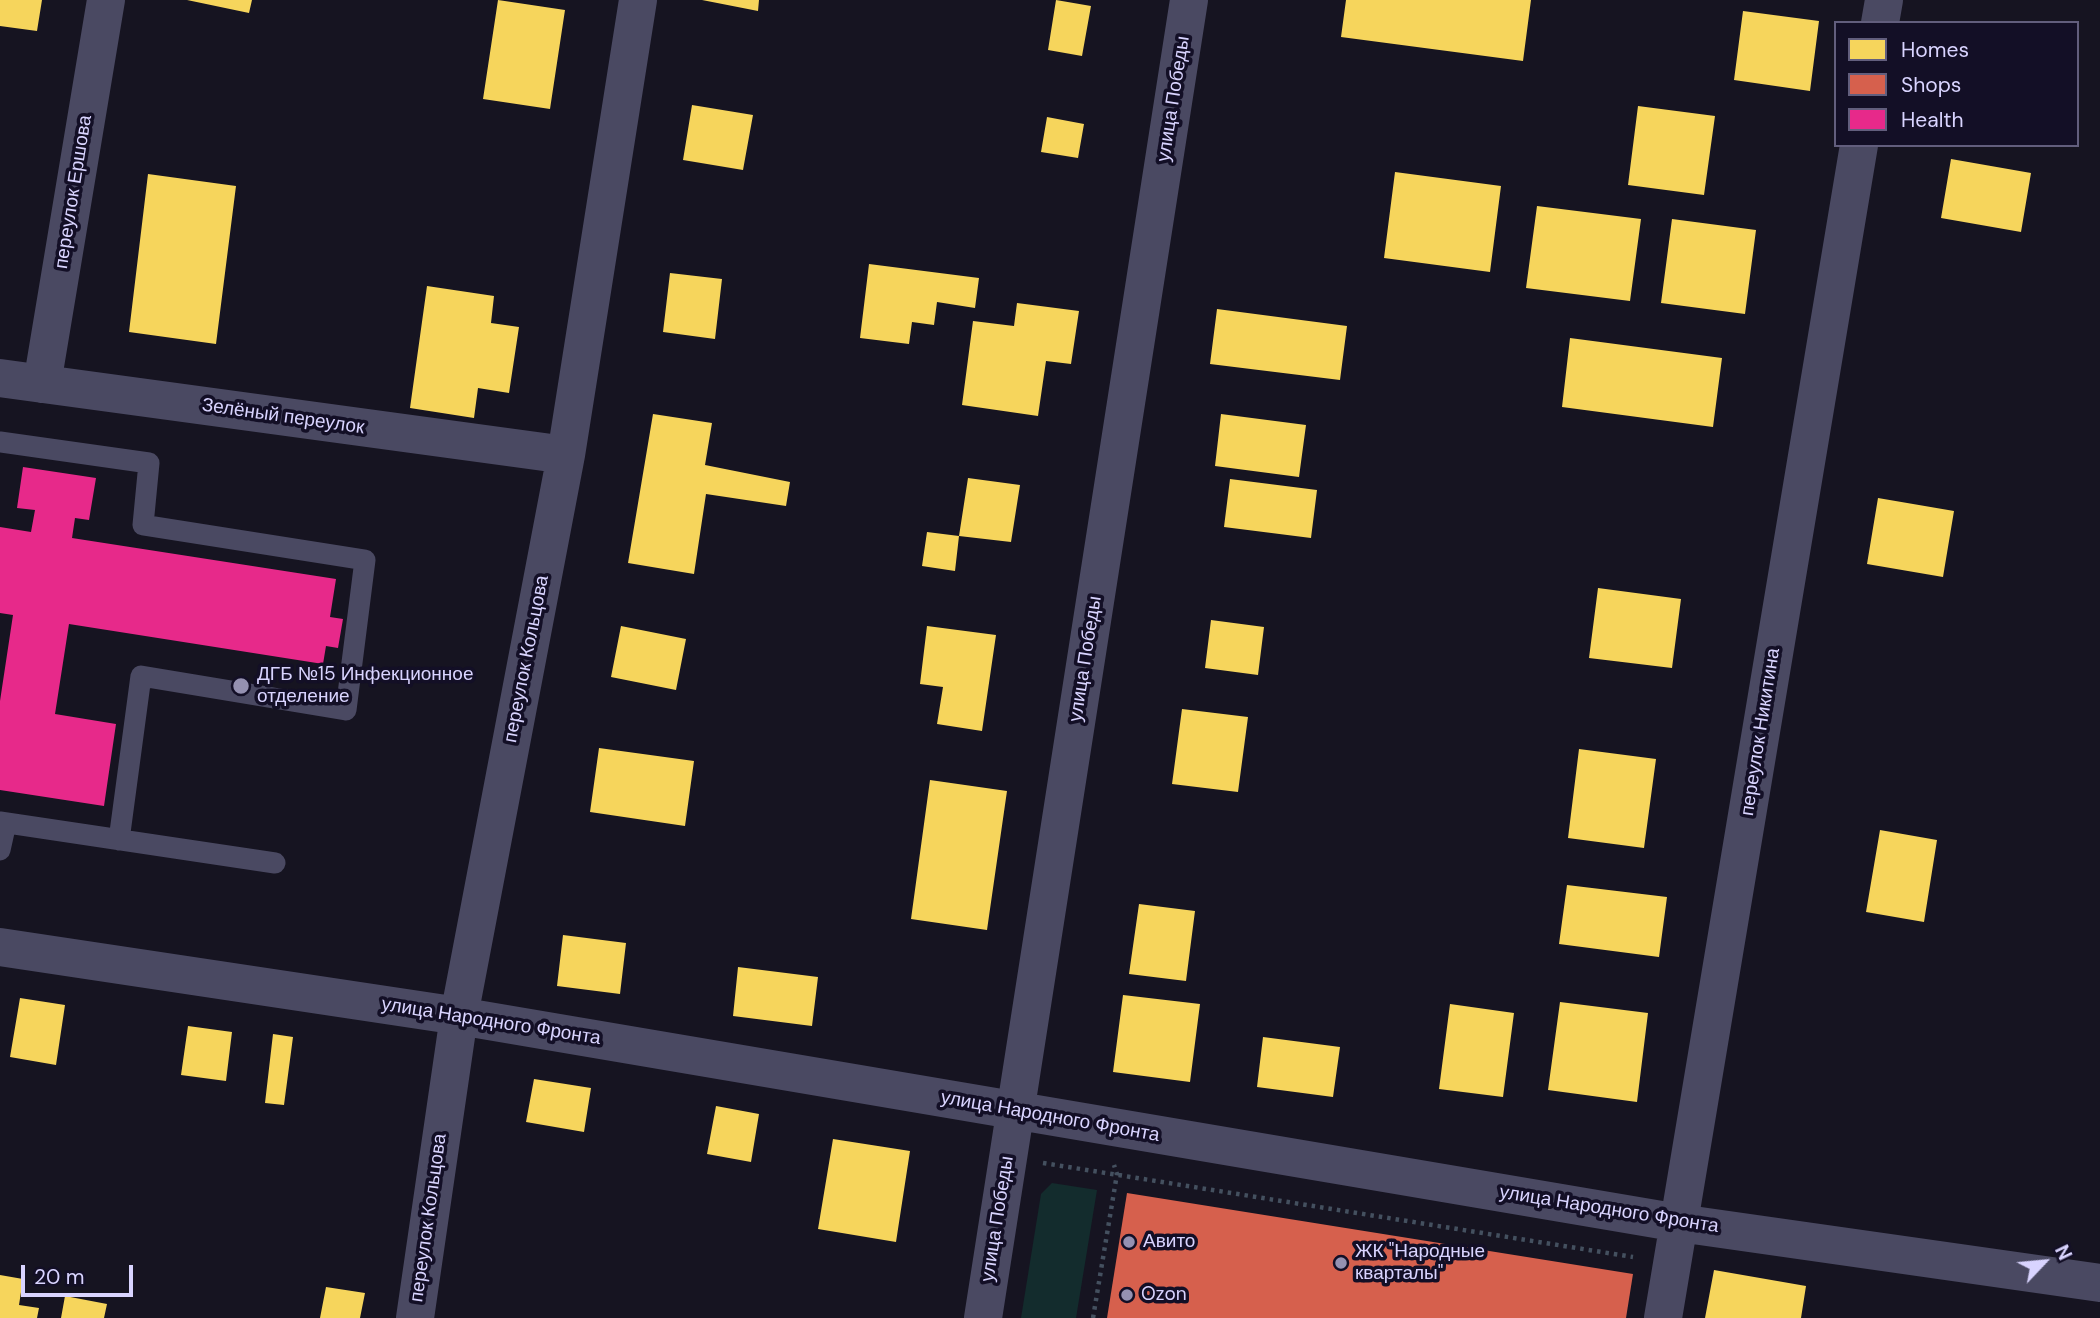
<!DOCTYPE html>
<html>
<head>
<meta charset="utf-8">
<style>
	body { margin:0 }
	#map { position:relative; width:2100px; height:1318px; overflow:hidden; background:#161421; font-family:"DM Sans",sans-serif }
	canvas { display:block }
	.legend { position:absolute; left:1834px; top:21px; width:245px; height:126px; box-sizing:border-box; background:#130f26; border:2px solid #625e7d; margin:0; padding:9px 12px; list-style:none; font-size:21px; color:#d9d4ff }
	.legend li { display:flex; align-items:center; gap:14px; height:35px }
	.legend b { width:35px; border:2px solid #625e7d }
	.north { position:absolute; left:2009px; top:1227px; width:70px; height:70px; -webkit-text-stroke:5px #130f26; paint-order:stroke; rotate:64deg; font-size:19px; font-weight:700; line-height:28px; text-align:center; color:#d9d4ff }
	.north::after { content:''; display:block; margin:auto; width:24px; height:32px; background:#d9d4ff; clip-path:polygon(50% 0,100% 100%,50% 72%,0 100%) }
	.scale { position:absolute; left:21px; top:1265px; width:112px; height:32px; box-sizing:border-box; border:4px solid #d9d4ff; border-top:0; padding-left:9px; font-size:21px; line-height:24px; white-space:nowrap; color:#d9d4ff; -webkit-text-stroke:5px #130f26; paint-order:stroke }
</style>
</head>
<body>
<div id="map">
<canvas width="2100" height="1318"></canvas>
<ul class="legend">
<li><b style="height:19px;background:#f6d55c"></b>Homes</li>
<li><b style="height:19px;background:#d6604d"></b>Shops</li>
<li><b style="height:19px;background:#e7298a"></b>Health</li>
</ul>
<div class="north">N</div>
<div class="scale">20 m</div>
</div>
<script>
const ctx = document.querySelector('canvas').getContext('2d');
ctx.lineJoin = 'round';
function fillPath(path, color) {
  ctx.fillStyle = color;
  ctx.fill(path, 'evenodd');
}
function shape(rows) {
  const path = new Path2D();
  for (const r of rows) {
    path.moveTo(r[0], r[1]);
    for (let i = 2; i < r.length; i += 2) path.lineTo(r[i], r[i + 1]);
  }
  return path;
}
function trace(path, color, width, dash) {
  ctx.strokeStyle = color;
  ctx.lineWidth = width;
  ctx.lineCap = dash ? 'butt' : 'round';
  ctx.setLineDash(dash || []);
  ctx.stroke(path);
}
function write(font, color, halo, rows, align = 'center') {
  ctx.font = font + ' "DM Sans",sans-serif';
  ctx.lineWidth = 7;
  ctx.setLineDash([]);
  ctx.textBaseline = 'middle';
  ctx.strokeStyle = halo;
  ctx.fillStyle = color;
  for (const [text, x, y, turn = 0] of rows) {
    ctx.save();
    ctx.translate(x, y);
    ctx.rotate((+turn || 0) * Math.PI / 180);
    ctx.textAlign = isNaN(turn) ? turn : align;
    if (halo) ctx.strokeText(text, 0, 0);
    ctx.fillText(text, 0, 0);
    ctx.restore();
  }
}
fillPath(shape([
	[1052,1183,1097,1190,1076,1318,1021,1318,1041,1194]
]), '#132c2d');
fillPath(shape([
	[0,0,42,0,37,31,0,26],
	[187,0,252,0,249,13],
	[498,0,565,10,550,109,483,99],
	[702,0,759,0,758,11],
	[1056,0,1091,6,1082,56,1048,50],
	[1346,0,1531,0,1523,61,1341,37],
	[1743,11,1819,21,1810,91,1734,80],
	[692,105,753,115,743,170,683,160],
	[1638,106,1715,116,1704,195,1628,185],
	[1047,117,1084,124,1078,158,1041,152],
	[1951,159,2031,173,2021,232,1941,218],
	[1395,172,1501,186,1490,272,1384,258],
	[148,174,236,186,216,344,129,332],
	[1537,206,1641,219,1630,301,1526,288],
	[1672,219,1756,230,1745,314,1661,303],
	[869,264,979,278,975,308,937,302,934,325,912,322,909,344,860,338],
	[670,273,722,279,715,339,663,332],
	[427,286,494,296,491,323,519,327,509,393,478,388,474,418,410,408],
	[1017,303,1079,311,1071,364,1046,361,1038,416,962,405,973,321,1014,326],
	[1217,309,1347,326,1340,380,1210,364],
	[1570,338,1722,358,1713,427,1562,407],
	[653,414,712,423,705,465,790,482,786,506,706,494,694,574,628,563],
	[1221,414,1306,425,1299,477,1215,466],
	[968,478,1020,485,1011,542,959,536],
	[1230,479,1317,490,1311,538,1224,527],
	[1878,498,1954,511,1943,577,1867,564],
	[927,532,959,536,955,571,922,566],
	[1598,588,1681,599,1672,668,1589,658],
	[1211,620,1264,627,1258,675,1205,668],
	[621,626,686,639,676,690,611,677],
	[927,626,996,635,982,731,937,724,943,687,920,684],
	[1182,709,1248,717,1238,792,1172,784],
	[599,748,694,761,685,826,590,812],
	[1579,749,1656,759,1644,848,1568,838],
	[930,780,1007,791,987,930,911,919],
	[1880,830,1937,840,1924,922,1866,912],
	[1567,885,1667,897,1659,957,1559,944],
	[1139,904,1195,911,1186,981,1129,974],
	[563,935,626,943,620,994,557,986],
	[738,967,818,977,812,1026,733,1016],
	[1123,995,1200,1004,1190,1082,1113,1072],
	[20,998,65,1005,56,1065,10,1057],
	[1560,1002,1648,1013,1637,1102,1548,1090],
	[1450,1004,1514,1013,1503,1097,1439,1089],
	[188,1026,232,1032,226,1081,181,1075],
	[273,1034,293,1037,284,1105,265,1103],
	[1263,1037,1340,1047,1333,1097,1257,1087],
	[534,1079,591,1088,584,1132,526,1122],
	[716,1106,759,1114,751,1162,707,1154],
	[833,1139,910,1151,896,1242,818,1229],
	[1714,1270,1806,1286,1801,1318,1705,1318],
	[0,1275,23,1279,19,1305,39,1308,37,1318,0,1318],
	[326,1287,365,1293,360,1318,320,1318],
	[65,1296,107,1304,104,1318,61,1318]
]), '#f6d55c');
fillPath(shape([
	[1127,1193,1633,1274,1626,1318,1107,1318]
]), '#d6604d');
fillPath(shape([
	[23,467,96,478,89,520,75,518,72,538,336,579,330,617,343,619,338,648,326,646,323,664,69,624,55,714,116,724,104,806,0,790,0,701,13,615,0,613,0,527,31,532,35,510,17,508]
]), '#e7298a');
trace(shape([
	[1043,1163,1633,1257],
	[1093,1318,1117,1174,1114,1165]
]), '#44505f', 4.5, [3.5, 5]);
trace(shape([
	[0,442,149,463,143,525,365,560,346,710,141,676,119,840],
	[0,822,275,863],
	[0,850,6,823]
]), '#4a4962', 21);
trace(shape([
	[1880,23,1884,0],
	[0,378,566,455],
	[42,384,106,0],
	[0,947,459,1016,1679,1223,2100,1283],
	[415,1318,459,1016,566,455,638,0],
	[983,1318,1189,0],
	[1663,1318,1859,145]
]), '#4a4962', 38);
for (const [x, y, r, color] of [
	[241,686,9,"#9591b1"],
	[1129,1242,7,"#9591b1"],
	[1341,1263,7,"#9591b1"],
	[1127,1295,7,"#9591b1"]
]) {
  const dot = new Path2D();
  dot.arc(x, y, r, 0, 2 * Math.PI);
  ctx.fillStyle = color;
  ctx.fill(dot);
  trace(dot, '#130f26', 2.5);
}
write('19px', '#d9d4ff', '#130f26', [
	["улица Победы",1174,99,-81],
	["переулок Ершова",74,192,-81],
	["Зелёный переулок",283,417,8],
	["переулок Кольцова",527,659,-79],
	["улица Победы",1086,659,-81],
	["переулок Никитина",1761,732,-81],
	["улица Народного Фронта",491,1022,9],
	["улица Народного Фронта",1050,1117,10],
	["улица Народного Фронта",1609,1210,9],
	["переулок Кольцова",429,1218,-82],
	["улица Победы",998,1219,-81]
]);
write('19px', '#d9d4ff', '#130f26', [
	["ДГБ №15 Инфекционное",257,675],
	["отделение",257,697],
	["Авито",1143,1242],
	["ЖК \"Народные",1355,1252],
	["кварталы\"",1355,1274],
	["Ozon",1141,1295]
], 'left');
</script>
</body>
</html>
